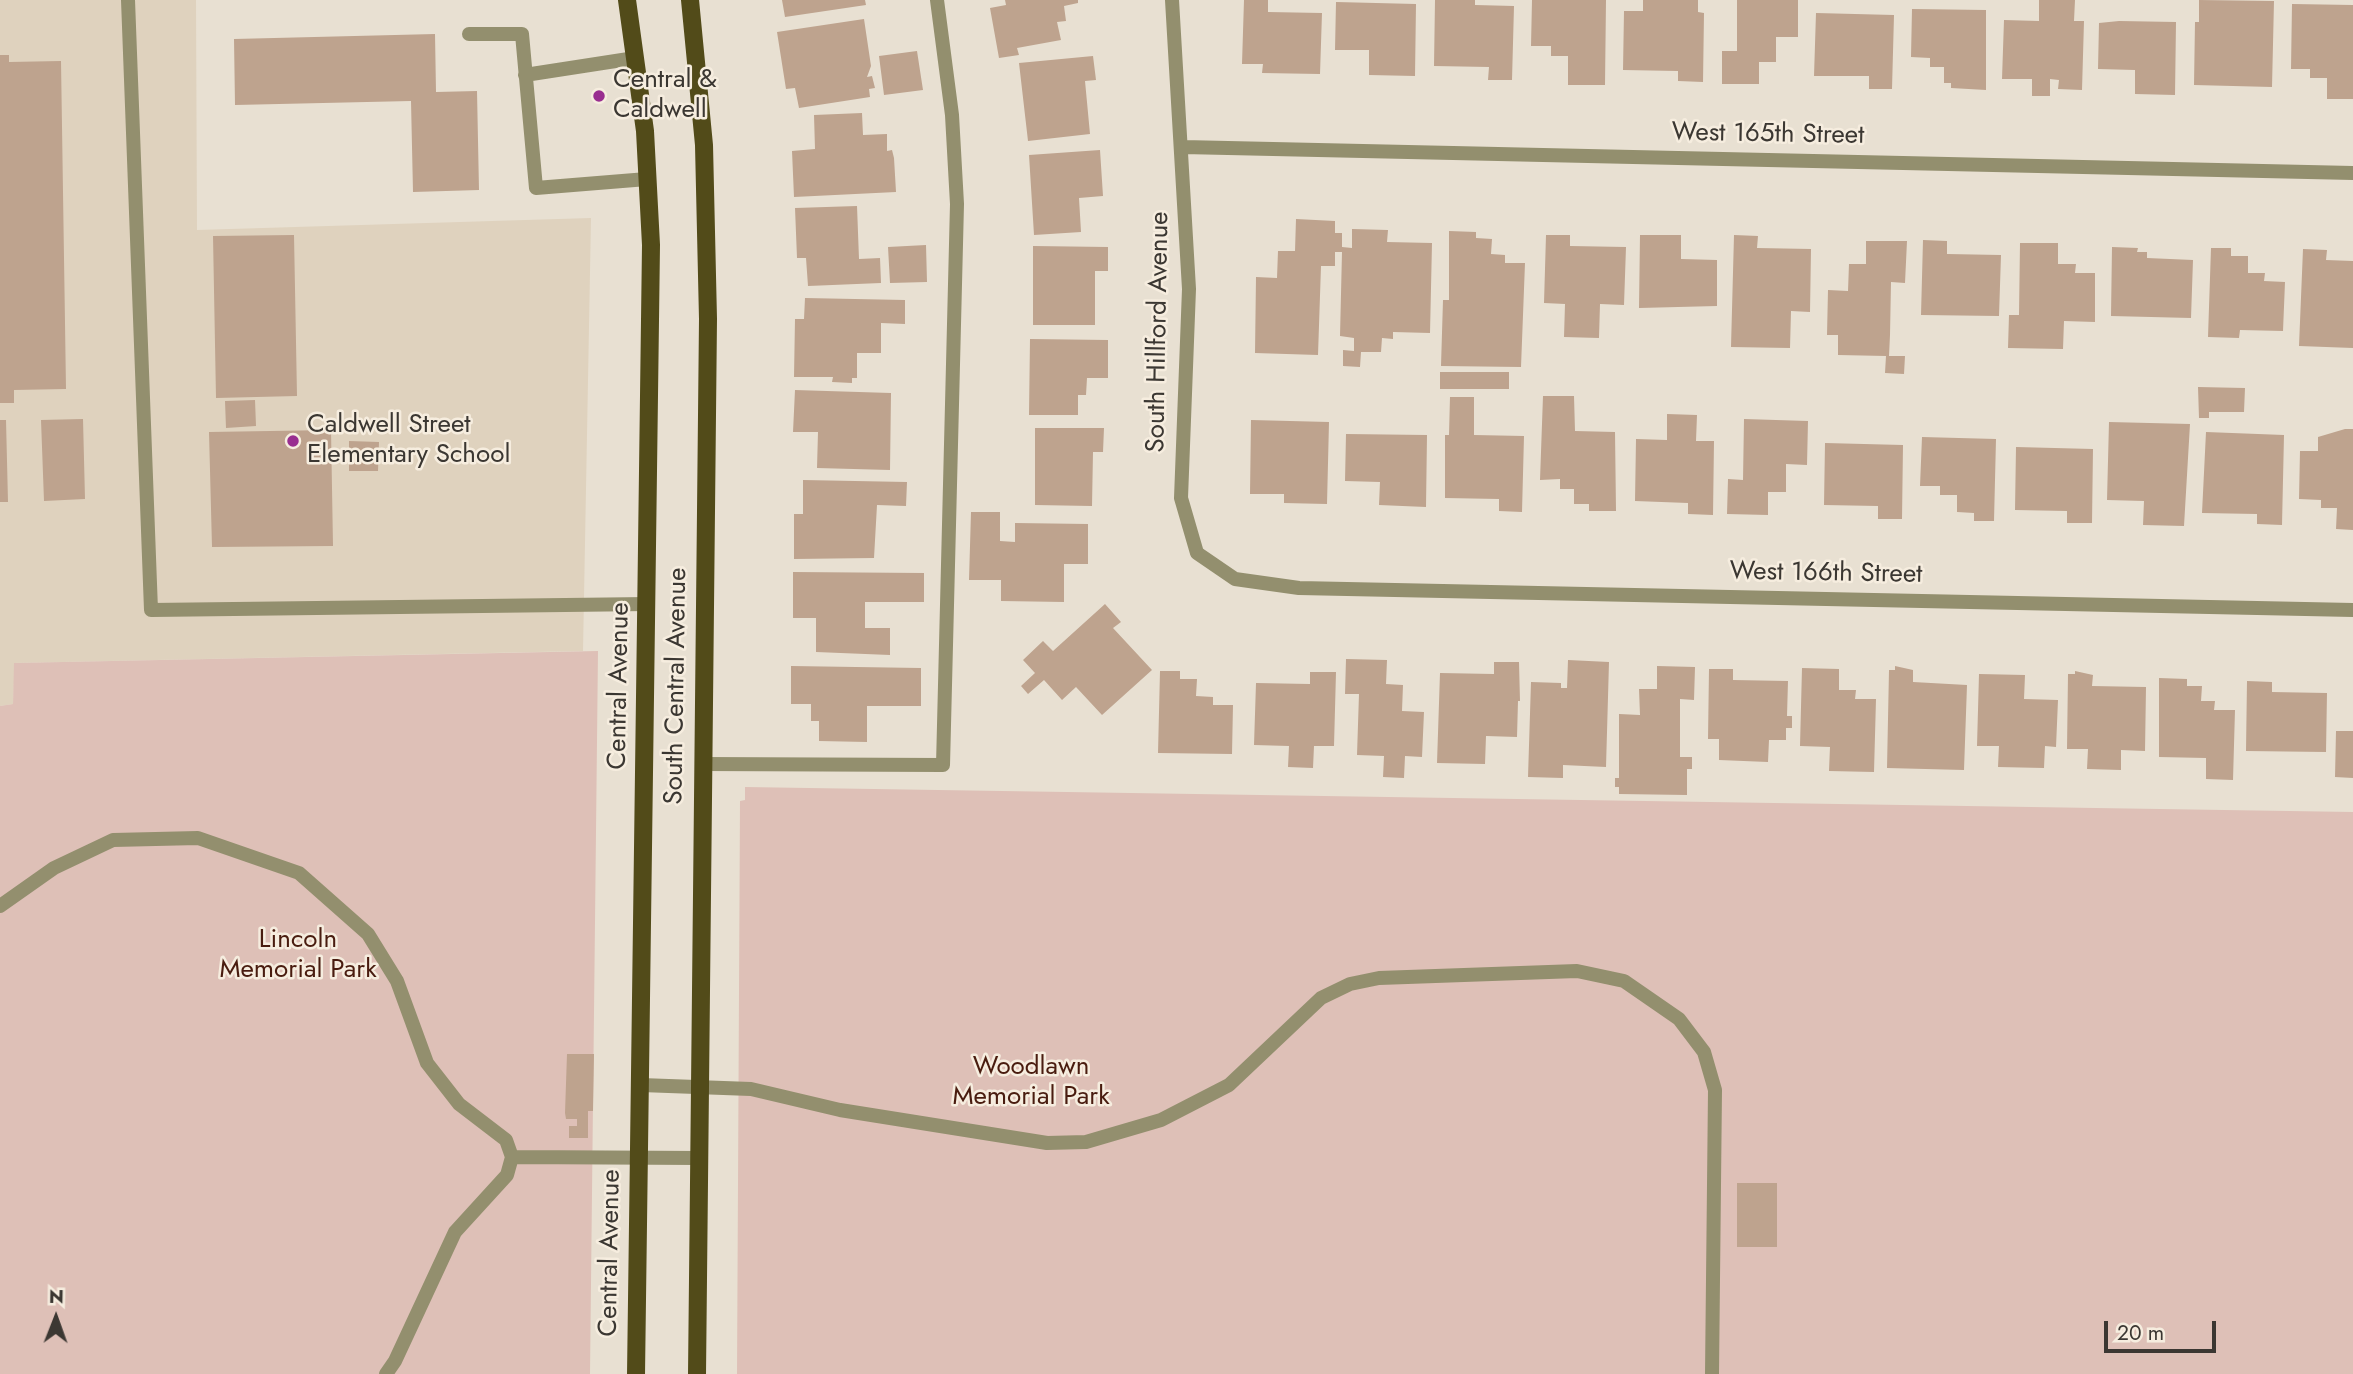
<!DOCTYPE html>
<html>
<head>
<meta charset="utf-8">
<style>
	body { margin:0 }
	#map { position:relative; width:2353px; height:1374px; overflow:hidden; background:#e8e0d2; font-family:Jost,sans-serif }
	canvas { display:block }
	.north { position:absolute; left:21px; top:1283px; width:70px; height:70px; -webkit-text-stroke:5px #f6eddf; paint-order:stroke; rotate:1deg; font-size:19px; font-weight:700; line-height:28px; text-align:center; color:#3b3732 }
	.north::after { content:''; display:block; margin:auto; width:24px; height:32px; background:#3b3732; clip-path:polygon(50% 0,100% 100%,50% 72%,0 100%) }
	.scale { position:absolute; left:2104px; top:1321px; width:112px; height:32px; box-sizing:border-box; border:4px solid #3b3732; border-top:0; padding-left:9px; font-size:21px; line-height:24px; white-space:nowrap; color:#3b3732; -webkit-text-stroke:5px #f6eddf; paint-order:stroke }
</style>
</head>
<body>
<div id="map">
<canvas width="2353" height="1374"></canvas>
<div class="north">N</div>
<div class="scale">20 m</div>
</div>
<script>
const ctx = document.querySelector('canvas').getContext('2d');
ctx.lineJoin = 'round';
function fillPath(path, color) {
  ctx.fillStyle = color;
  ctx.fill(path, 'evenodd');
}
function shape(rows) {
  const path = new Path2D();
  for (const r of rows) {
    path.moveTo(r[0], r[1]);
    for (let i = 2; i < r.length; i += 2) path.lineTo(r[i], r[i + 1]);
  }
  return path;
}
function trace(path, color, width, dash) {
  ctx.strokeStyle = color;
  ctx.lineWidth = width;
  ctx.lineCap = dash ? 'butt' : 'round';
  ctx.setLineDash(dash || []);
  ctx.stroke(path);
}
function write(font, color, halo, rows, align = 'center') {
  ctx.font = font + ' Jost,sans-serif';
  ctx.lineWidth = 5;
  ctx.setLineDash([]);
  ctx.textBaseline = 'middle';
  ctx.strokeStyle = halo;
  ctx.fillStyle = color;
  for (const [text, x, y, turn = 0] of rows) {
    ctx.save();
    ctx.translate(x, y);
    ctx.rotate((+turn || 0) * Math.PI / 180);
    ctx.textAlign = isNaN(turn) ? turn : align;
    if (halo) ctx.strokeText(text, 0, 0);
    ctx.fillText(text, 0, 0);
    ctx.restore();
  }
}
fillPath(shape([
	[0,0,196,0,197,230,591,218,583,651,15,663,13,704,0,706]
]), '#dfd2be');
fillPath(shape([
	[598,651,590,1374,0,1374,0,706,13,704,14,663],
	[745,787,2353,812,2353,1374,737,1374,740,801,745,800]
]), '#dec0b7');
fillPath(shape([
	[782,0,865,0,866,5,785,17],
	[1005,0,1078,0,1078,3,1064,6,1066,21,1057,22,1061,40,1017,48,1019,55,999,58,990,8,1006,5],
	[1244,0,1268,0,1268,12,1322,13,1320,74,1262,73,1263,64,1242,64],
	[1435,0,1475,0,1475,5,1514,6,1512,80,1488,80,1489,67,1434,66],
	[1532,0,1606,0,1605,85,1568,85,1568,56,1551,56,1551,46,1531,46],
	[1643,0,1698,0,1698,12,1704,13,1703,82,1678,81,1678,71,1623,70,1624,11,1643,11],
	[1737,0,1798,0,1798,37,1776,37,1776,62,1759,62,1759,84,1722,84,1722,51,1737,51],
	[2039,0,2075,0,2074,21,2084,21,2082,90,2058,89,2059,80,2050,79,2050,96,2032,96,2032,79,2002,79,2004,20,2039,21],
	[2199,0,2274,1,2272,87,2194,85,2195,22,2199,22],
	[1336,2,1416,4,1415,76,1369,75,1369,50,1335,50],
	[2292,4,2353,5,2353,99,2327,99,2327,78,2310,78,2310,69,2291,69],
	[1912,9,1986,10,1986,90,1951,88,1951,83,1944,83,1944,67,1930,67,1930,58,1911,57],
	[1816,13,1894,15,1892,89,1869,89,1869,76,1814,76],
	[864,19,871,66,867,77,872,76,875,88,869,89,870,97,799,108,795,88,786,89,777,32],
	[2119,21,2176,22,2175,95,2135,94,2135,70,2098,69,2099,23],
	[435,34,436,92,477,91,479,190,413,192,411,101,235,105,234,39],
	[917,51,923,90,884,95,879,56],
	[0,55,9,55,9,62,61,61,66,389,14,390,14,403,0,403],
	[1093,56,1096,80,1085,81,1090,134,1028,141,1019,63],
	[862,113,863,135,887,134,887,151,892,150,894,158,896,192,794,197,792,151,815,149,814,115],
	[1100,150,1103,196,1079,198,1081,232,1034,235,1029,155],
	[857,206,859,259,880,258,881,283,808,286,806,258,797,258,795,208],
	[1296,219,1335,221,1335,233,1342,233,1342,247,1352,248,1352,229,1388,230,1387,242,1432,243,1430,333,1393,332,1393,339,1382,338,1381,352,1361,352,1360,367,1343,366,1343,350,1354,351,1354,338,1340,336,1342,252,1335,252,1335,266,1321,266,1318,355,1255,353,1256,277,1277,278,1278,251,1295,251],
	[1449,231,1476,232,1476,238,1492,239,1491,254,1505,255,1505,263,1525,263,1521,367,1441,366,1443,300,1449,300],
	[294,235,297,396,216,398,213,236],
	[1546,235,1570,235,1570,246,1626,247,1624,305,1600,304,1599,338,1564,337,1565,304,1544,303],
	[1640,235,1681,235,1681,259,1717,260,1717,306,1639,308],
	[1734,235,1758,236,1757,248,1811,249,1810,312,1791,311,1790,348,1731,347],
	[1923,240,1947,241,1947,254,2001,255,1999,316,1921,315],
	[1866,241,1907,241,1905,283,1891,282,1890,335,1889,356,1905,356,1904,374,1885,373,1886,356,1838,355,1838,335,1827,335,1828,290,1848,291,1849,264,1866,264],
	[2020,243,2058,243,2058,264,2076,264,2075,273,2095,273,2095,322,2064,321,2063,349,2008,348,2009,315,2019,315],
	[926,245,927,282,890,283,888,247],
	[1033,246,1108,247,1108,271,1095,271,1095,325,1033,325],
	[2112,247,2138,248,2137,252,2147,252,2147,258,2193,260,2191,318,2111,316],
	[2211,248,2231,248,2231,256,2248,256,2248,273,2265,273,2264,281,2285,282,2283,331,2240,330,2239,338,2208,337],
	[2303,249,2327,250,2326,260,2353,261,2353,348,2299,346],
	[805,298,905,300,905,324,881,323,881,353,857,353,857,378,852,378,852,383,832,382,833,377,794,377,795,319,804,319],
	[1030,339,1108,340,1108,378,1087,378,1086,395,1078,395,1078,415,1029,415],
	[1440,372,1509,372,1509,389,1440,389],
	[2198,387,2245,388,2244,412,2209,412,2209,418,2199,418],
	[795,390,891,393,890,470,817,468,818,432,793,432],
	[1543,396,1574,396,1575,431,1615,432,1616,511,1589,511,1589,504,1574,504,1574,489,1560,489,1560,479,1540,480],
	[1450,397,1474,397,1474,435,1524,436,1522,512,1499,511,1499,499,1445,498,1445,435,1449,435],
	[255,400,256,426,226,428,225,401],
	[1667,414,1697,415,1696,441,1714,441,1713,515,1688,514,1688,503,1635,501,1636,439,1667,440],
	[83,419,85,499,44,501,41,420],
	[1744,419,1808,421,1807,465,1786,464,1786,492,1768,492,1768,515,1727,514,1728,479,1743,480],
	[0,420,6,420,8,502,0,502],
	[1251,420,1329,422,1327,504,1284,503,1284,494,1250,494],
	[2109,422,2190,424,2184,526,2143,525,2144,501,2107,500],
	[1035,428,1104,428,1103,452,1093,452,1092,506,1035,505],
	[2345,429,2353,429,2353,530,2336,529,2337,508,2321,508,2321,500,2299,499,2300,451,2318,451,2318,437],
	[331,430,333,546,212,547,209,432],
	[2206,432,2284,435,2282,525,2257,524,2257,514,2202,513],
	[1346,434,1427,435,1426,507,1379,505,1380,482,1345,481],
	[1922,437,1996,439,1994,521,1974,521,1974,513,1957,512,1957,495,1940,495,1940,486,1920,486],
	[349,441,379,442,378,471,349,471],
	[1825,443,1903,445,1902,519,1878,519,1878,506,1824,505],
	[2016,447,2093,449,2092,523,2067,523,2067,511,2015,510],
	[803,480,907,482,906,506,877,505,874,558,794,559,794,514,803,514],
	[971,512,1000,512,1000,541,1015,542,1015,523,1088,524,1088,564,1064,564,1064,602,1001,601,1001,580,969,580],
	[793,572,924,573,924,602,865,602,865,628,890,628,890,655,816,652,816,618,793,618],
	[1105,604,1121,622,1113,628,1152,670,1102,715,1076,687,1062,700,1044,680,1028,694,1021,686,1035,673,1023,660,1043,641,1053,651],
	[1346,659,1387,660,1386,684,1403,685,1402,711,1424,712,1422,757,1405,756,1404,778,1383,777,1384,756,1357,755,1359,694,1345,694],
	[1568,660,1609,662,1606,767,1563,765,1563,778,1528,777,1531,682,1561,683,1561,688,1567,688],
	[1494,662,1519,662,1520,701,1518,701,1517,737,1486,736,1485,764,1437,763,1440,673,1494,674],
	[791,666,921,668,921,706,867,706,867,742,819,741,819,721,811,721,811,704,791,704],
	[1657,666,1695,667,1694,700,1680,699,1680,757,1692,757,1692,769,1687,769,1687,795,1619,794,1619,787,1615,787,1615,778,1619,778,1619,714,1640,715,1639,689,1657,689],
	[1895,666,1913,670,1913,682,1967,685,1964,770,1887,768,1889,670,1895,670],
	[1802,668,1839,669,1839,690,1856,690,1855,699,1876,699,1874,772,1829,771,1830,747,1800,746],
	[1709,669,1733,669,1733,680,1788,681,1787,716,1792,716,1792,728,1786,728,1786,740,1769,740,1768,762,1719,760,1719,739,1708,739],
	[1160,671,1180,671,1180,679,1197,679,1196,696,1213,697,1213,705,1233,705,1232,754,1158,753],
	[2075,671,2093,675,2092,686,2146,687,2145,751,2121,750,2121,770,2087,769,2088,749,2067,749,2068,674,2075,674],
	[1310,672,1336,672,1334,746,1314,746,1313,768,1288,767,1289,746,1254,745,1256,683,1310,684],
	[1979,674,2025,675,2024,699,2058,700,2056,747,2045,746,2044,768,1998,767,1999,746,1977,746],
	[2159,678,2187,679,2187,686,2202,686,2201,701,2215,701,2214,710,2235,710,2233,780,2206,779,2206,758,2159,757],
	[2247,681,2272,682,2272,692,2327,693,2326,752,2246,751],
	[2336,731,2353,731,2353,778,2335,777],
	[567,1054,594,1054,593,1111,588,1111,588,1138,569,1138,569,1126,577,1126,577,1119,566,1119,565,1113],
	[1737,1183,1777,1183,1777,1247,1737,1247]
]), '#bea38e');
trace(shape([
	[128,0,151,610,648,604],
	[469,34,522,34,536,188,647,179],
	[525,75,635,58],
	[702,764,943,765,957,204,952,115,937,0],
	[0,906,54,868,113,840,198,838,299,873,368,934,397,981,427,1063,459,1104,506,1140,512,1157,507,1175,455,1232,395,1361,386,1374],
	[641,1085,751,1089,840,1110,1047,1143,1086,1142,1161,1120,1229,1085,1321,998,1350,984,1379,978,1577,971,1624,981,1679,1019,1704,1052,1715,1090,1712,1374],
	[512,1157,699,1158]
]), '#938f6e', 14);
trace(shape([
	[1172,0,1189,289,1181,498,1197,553,1235,579,1299,588,2353,610],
	[1183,147,2353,173]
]), '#938f6e', 14);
trace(shape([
	[627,0,645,131,651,245,636,1374],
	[690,0,704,145,708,319,697,1374]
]), '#524b19', 18);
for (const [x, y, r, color] of [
	[599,96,7,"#992e90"],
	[293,441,7,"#992e90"]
]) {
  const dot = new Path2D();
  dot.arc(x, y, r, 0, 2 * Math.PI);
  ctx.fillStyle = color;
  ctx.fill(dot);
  trace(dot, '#f6eddf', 2.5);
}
write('26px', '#3b3732', '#f6eddf', [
	["Central &",613,81],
	["Caldwell",613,111],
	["Caldwell Street",307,426],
	["Elementary School",307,456]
], 'left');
write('26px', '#3b3732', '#f6eddf', [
	["West 165th Street",1768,135,1],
	["South Hillford Avenue",1159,332,-89],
	["West 166th Street",1826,574,1],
	["Central Avenue",620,686,-89],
	["South Central Avenue",677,686,-89],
	["Central Avenue",611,1253,-89]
]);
write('26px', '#491c0f', '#f6eddf', [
	["Lincoln",298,941],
	["Memorial Park",298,971],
	["Woodlawn",1031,1068],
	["Memorial Park",1031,1098]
]);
</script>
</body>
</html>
